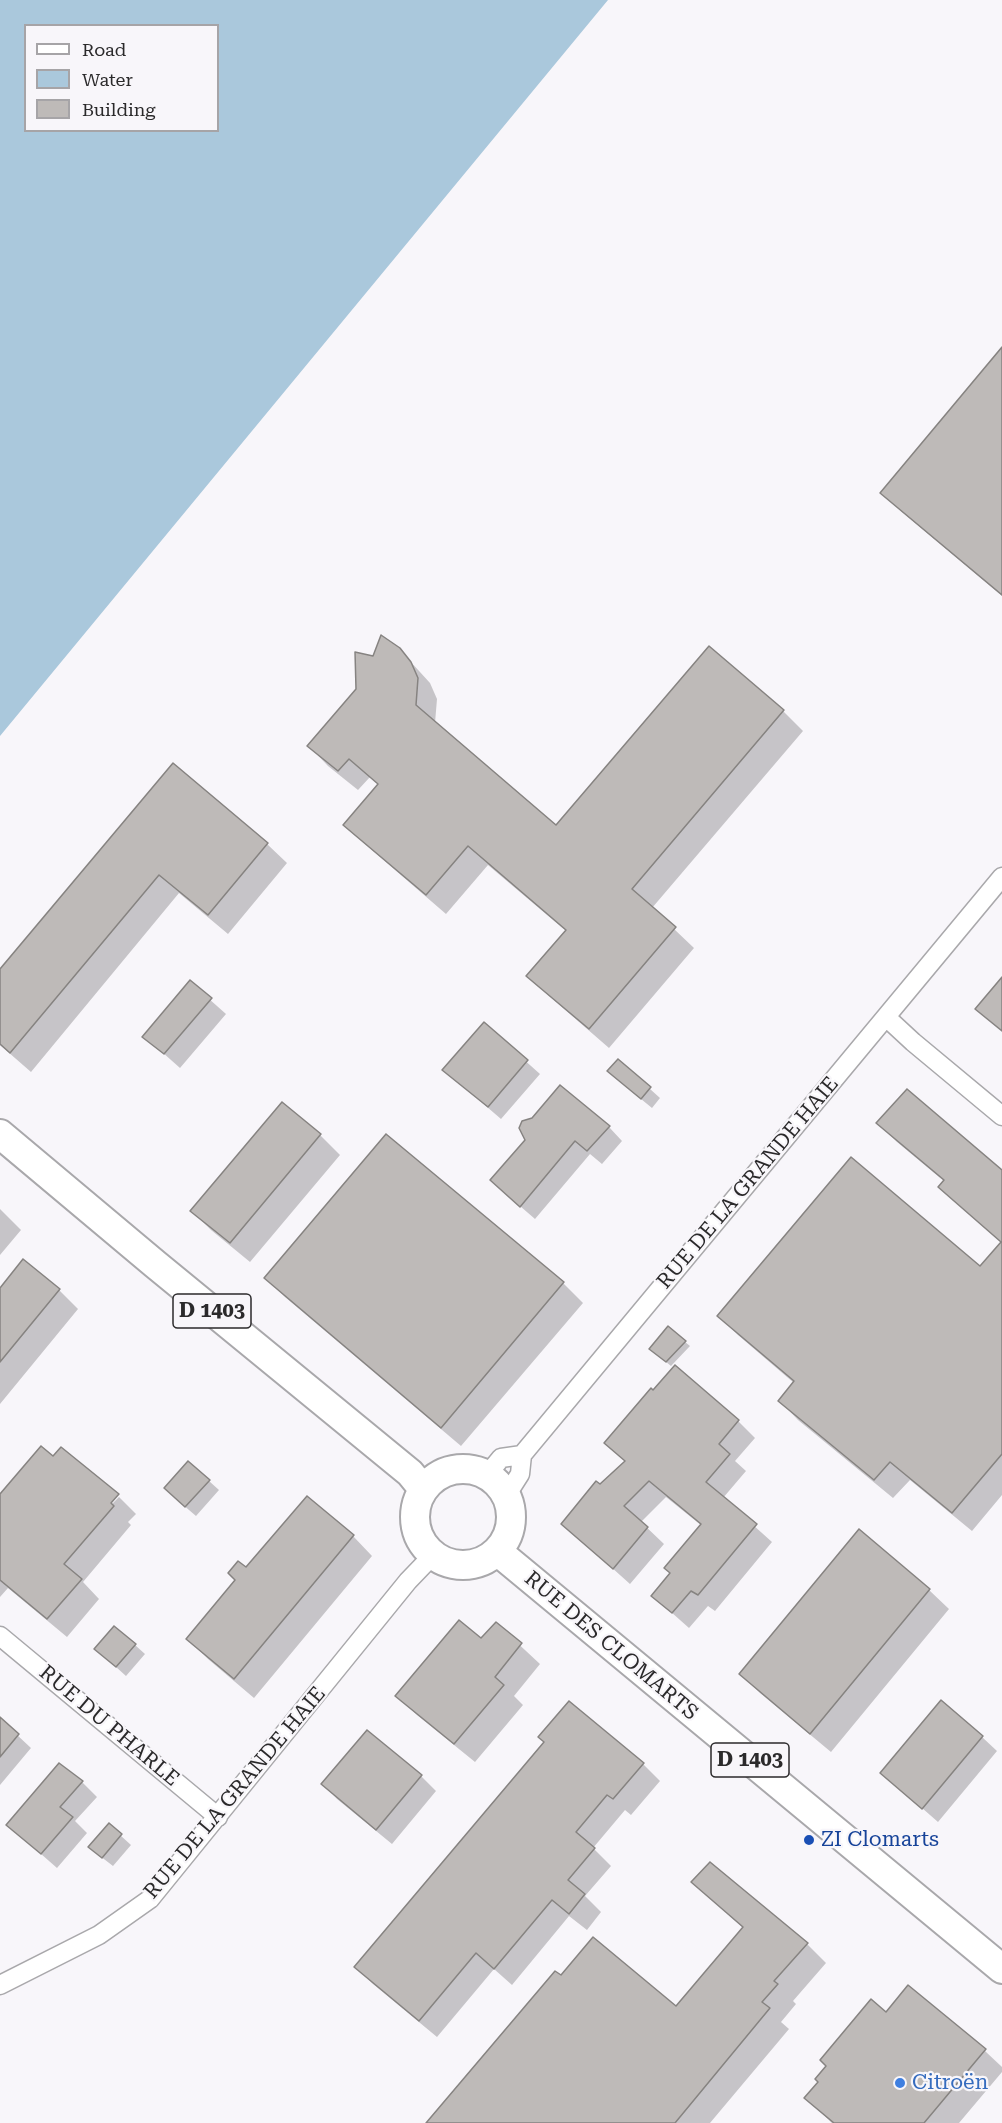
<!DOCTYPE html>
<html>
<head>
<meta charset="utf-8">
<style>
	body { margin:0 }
	#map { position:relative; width:1002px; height:2123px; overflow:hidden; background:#f8f6fa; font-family:"Roboto Serif",serif }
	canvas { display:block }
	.legend { position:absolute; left:24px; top:24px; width:195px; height:108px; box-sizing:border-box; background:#f8f6fa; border:2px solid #a6a4a7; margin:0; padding:8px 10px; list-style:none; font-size:18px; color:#2b2a2b }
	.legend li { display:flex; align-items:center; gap:12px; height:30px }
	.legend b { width:30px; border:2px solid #a6a4a7 }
</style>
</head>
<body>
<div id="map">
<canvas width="1002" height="2123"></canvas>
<ul class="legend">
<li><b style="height:8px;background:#fff"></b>Road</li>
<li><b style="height:16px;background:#aac8dc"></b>Water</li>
<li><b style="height:16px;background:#bebab8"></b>Building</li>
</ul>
</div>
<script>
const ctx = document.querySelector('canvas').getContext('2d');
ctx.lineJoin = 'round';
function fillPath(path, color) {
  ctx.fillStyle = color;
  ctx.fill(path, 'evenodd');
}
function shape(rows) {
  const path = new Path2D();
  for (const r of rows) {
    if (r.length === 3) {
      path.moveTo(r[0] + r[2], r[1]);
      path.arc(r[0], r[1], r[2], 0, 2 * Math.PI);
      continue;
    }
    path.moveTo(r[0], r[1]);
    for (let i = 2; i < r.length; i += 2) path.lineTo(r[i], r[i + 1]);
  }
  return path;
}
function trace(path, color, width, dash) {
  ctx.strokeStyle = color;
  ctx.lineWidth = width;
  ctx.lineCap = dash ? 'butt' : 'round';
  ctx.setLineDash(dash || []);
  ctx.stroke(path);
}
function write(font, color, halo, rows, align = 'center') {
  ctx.font = font + ' "Roboto Serif",serif';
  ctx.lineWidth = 4.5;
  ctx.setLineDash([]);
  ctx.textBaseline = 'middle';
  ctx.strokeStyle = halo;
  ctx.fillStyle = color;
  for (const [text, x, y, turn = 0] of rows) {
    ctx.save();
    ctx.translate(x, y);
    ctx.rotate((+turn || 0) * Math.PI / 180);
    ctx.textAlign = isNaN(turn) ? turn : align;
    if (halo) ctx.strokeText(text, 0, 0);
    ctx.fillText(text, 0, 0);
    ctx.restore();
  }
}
fillPath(shape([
	[0,0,608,0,0,736],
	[26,26,218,26,218,130,26,130]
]), '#aac8dc');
fillPath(shape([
	[1002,349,1002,596,902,512,882,493],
	[710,648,783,711,803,731,652,908,694,948,609,1048,548,995,528,976,566,931,488,865,446,914,365,844,345,825,379,785,370,777,358,790,328,766,309,746,357,690,374,657,399,649,430,683,437,699,435,723,557,827],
	[173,765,267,844,287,863,228,934,179,893,31,1072,0,1045,0,971],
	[190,982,226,1014,180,1068,144,1036],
	[484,1024,540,1074,501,1119,444,1070],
	[619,1061,660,1098,652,1108,619,1081],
	[282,1104,320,1135,340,1155,250,1262,211,1230,192,1211],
	[878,1123,1002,1172,1002,1495,972,1531,910,1480,893,1498,798,1420,780,1401,794,1383,738,1335,719,1316,980,1268,1002,1243,940,1187,945,1182,897,1142],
	[609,1127,622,1141,602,1164,590,1154,535,1219,505,1193,526,1141],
	[386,1136,563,1283,583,1303,461,1446,285,1297,266,1278],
	[0,1209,21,1230,0,1255],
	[0,1290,59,1290,78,1309,0,1404],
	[668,1328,690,1346,671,1366,655,1353],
	[738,1421,755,1438,735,1461,746,1471,723,1498,772,1542,715,1611,708,1606,689,1628,653,1596,672,1574,702,1526,666,1497,641,1522,664,1544,630,1584,563,1524,626,1462,606,1443],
	[209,1481,219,1490,196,1516,175,1498],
	[0,1496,104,1508,106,1510,119,1497,136,1514,128,1522,131,1525,83,1582,99,1599,67,1637,8,1588,0,1597],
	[353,1536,372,1556,254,1698,208,1659,188,1639,246,1569],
	[929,1590,949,1609,831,1752,760,1693,741,1674],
	[497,1624,540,1664,514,1696,523,1705,475,1762,417,1715,397,1696,482,1640],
	[135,1645,145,1654,126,1676,106,1658],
	[0,1719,31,1748,0,1785],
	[367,1732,421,1776,436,1791,392,1844,337,1799,323,1784],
	[982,1737,997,1751,938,1822,882,1773],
	[643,1764,660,1781,631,1815,625,1810,593,1848,611,1866,585,1896,601,1912,587,1930,569,1916,512,1985,494,1969,437,2037,373,1984,356,1967],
	[82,1782,97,1797,75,1821,87,1833,57,1868,8,1825],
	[109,1825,131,1845,113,1866,100,1856],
	[693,1882,807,1944,826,1963,793,2001,796,2004,781,2022,789,2029,710,2123,428,2123,561,1977,677,2008,743,1928],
	[908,1987,985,2051,1002,2067,1002,2072,959,2123,832,2123,806,2098,887,2014]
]), '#0003');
const building = shape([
	[1002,347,1002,595,880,493,1002,347],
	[381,635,400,648,411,662,418,678,416,705,556,825,709,646,784,710,632,889,676,927,589,1029,526,976,566,930,468,846,426,895,343,825,378,784,349,759,338,771,307,746,356,689,355,652,373,656,381,635],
	[173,763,268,843,208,915,159,875,10,1053,0,1044,0,969,173,763],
	[1002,977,1002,1031,975,1009,1002,977],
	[190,980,212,998,164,1054,142,1037,190,980],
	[484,1022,528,1060,488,1107,442,1070,484,1022],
	[618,1059,651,1087,641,1099,607,1071,618,1059],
	[560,1085,610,1126,587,1151,575,1141,520,1207,490,1180,525,1140,519,1128,522,1121,532,1118,560,1085],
	[907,1089,1002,1170,1002,1454,952,1513,890,1462,874,1480,778,1401,794,1381,717,1316,851,1157,980,1266,1001,1242,938,1187,944,1180,876,1123,907,1089],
	[282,1102,321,1134,230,1243,190,1211,282,1102],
	[386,1134,564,1282,441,1428,264,1278,386,1134],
	[23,1259,60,1289,0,1362,0,1288,23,1259],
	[668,1326,686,1341,666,1362,649,1349,668,1326],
	[675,1365,739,1420,719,1444,730,1454,706,1482,757,1524,698,1595,691,1591,672,1613,651,1596,670,1573,664,1568,701,1524,649,1481,624,1506,648,1527,613,1569,561,1524,596,1481,600,1484,625,1461,604,1443,651,1388,653,1390,675,1365],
	[41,1446,53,1456,61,1447,119,1494,111,1503,114,1506,64,1564,82,1579,47,1619,0,1580,0,1494,41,1446],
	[188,1461,210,1480,185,1507,164,1488,188,1461],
	[307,1496,354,1535,234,1679,186,1639,235,1580,228,1573,238,1561,246,1567,307,1496],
	[859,1529,930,1589,810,1734,739,1674,859,1529],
	[459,1620,481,1638,496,1622,522,1643,495,1677,504,1685,454,1744,395,1696,459,1620],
	[114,1626,136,1644,116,1667,94,1649,114,1626],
	[941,1700,983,1736,922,1809,880,1773,941,1700],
	[569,1701,644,1763,613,1799,607,1795,576,1832,595,1848,568,1880,585,1894,569,1914,552,1900,494,1969,476,1953,419,2021,354,1967,544,1742,538,1737,569,1701],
	[0,1717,19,1734,0,1757,0,1717],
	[367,1730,422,1775,376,1830,321,1784,367,1730],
	[59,1763,83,1781,60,1807,73,1817,41,1854,6,1825,59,1763],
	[109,1823,122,1834,102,1858,88,1847,109,1823],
	[710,1862,808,1943,774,1981,778,1984,762,2002,770,2008,675,2123,426,2123,555,1971,561,1975,593,1937,676,2006,743,1927,691,1882,710,1862],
	[908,1985,986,2049,924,2123,834,2123,804,2098,818,2082,815,2079,826,2066,820,2060,871,1999,886,2012,908,1985]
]);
fillPath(building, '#bebab8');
trace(building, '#868381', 1.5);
const street = shape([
	[886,1017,913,1042,1002,1116],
	[487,1475,501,1458,522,1455],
	[506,1496,520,1474,522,1455,1002,877],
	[0,1636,218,1817],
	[0,1985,99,1935,150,1899,408,1581,433,1555]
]);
const primary = shape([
	[0,1134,155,1264,410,1473,423,1489],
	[463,1517,48],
	[497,1551,1002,1969]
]);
trace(street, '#a9a8ab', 21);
trace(primary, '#a9a8ab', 32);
trace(street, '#fff', 18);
trace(primary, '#fff', 28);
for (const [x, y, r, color] of [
	[809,1840,6,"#1a4fb4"],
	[900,2083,6,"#3f7fe0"]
]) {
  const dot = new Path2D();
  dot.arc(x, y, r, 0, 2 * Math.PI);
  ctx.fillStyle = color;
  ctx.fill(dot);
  trace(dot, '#f8f6fa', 2);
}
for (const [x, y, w] of [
	[212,1311,78],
	[750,1760,78]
]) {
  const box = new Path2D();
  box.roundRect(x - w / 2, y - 17, w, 34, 4.5);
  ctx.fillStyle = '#f8f6fa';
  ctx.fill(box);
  trace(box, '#2b2a2b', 1.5);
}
write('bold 20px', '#2b2a2b', null, [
	["D 1403",212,1311],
	["D 1403",750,1760]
]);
write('21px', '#2b2a2b', '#f8f6fa', [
	["RUE DE LA GRANDE HAIE",748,1183,-50],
	["RUE DES CLOMARTS",611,1646,40],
	["RUE DU PHARLE",109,1726,40],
	["RUE DE LA GRANDE HAIE",235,1793,-50]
]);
write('21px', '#164399', '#f8f6fa', [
	["ZI Clomarts",821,1840]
], 'left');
write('21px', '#366cbe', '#f8f6fa', [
	["Citroën",912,2083]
], 'left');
</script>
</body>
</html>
